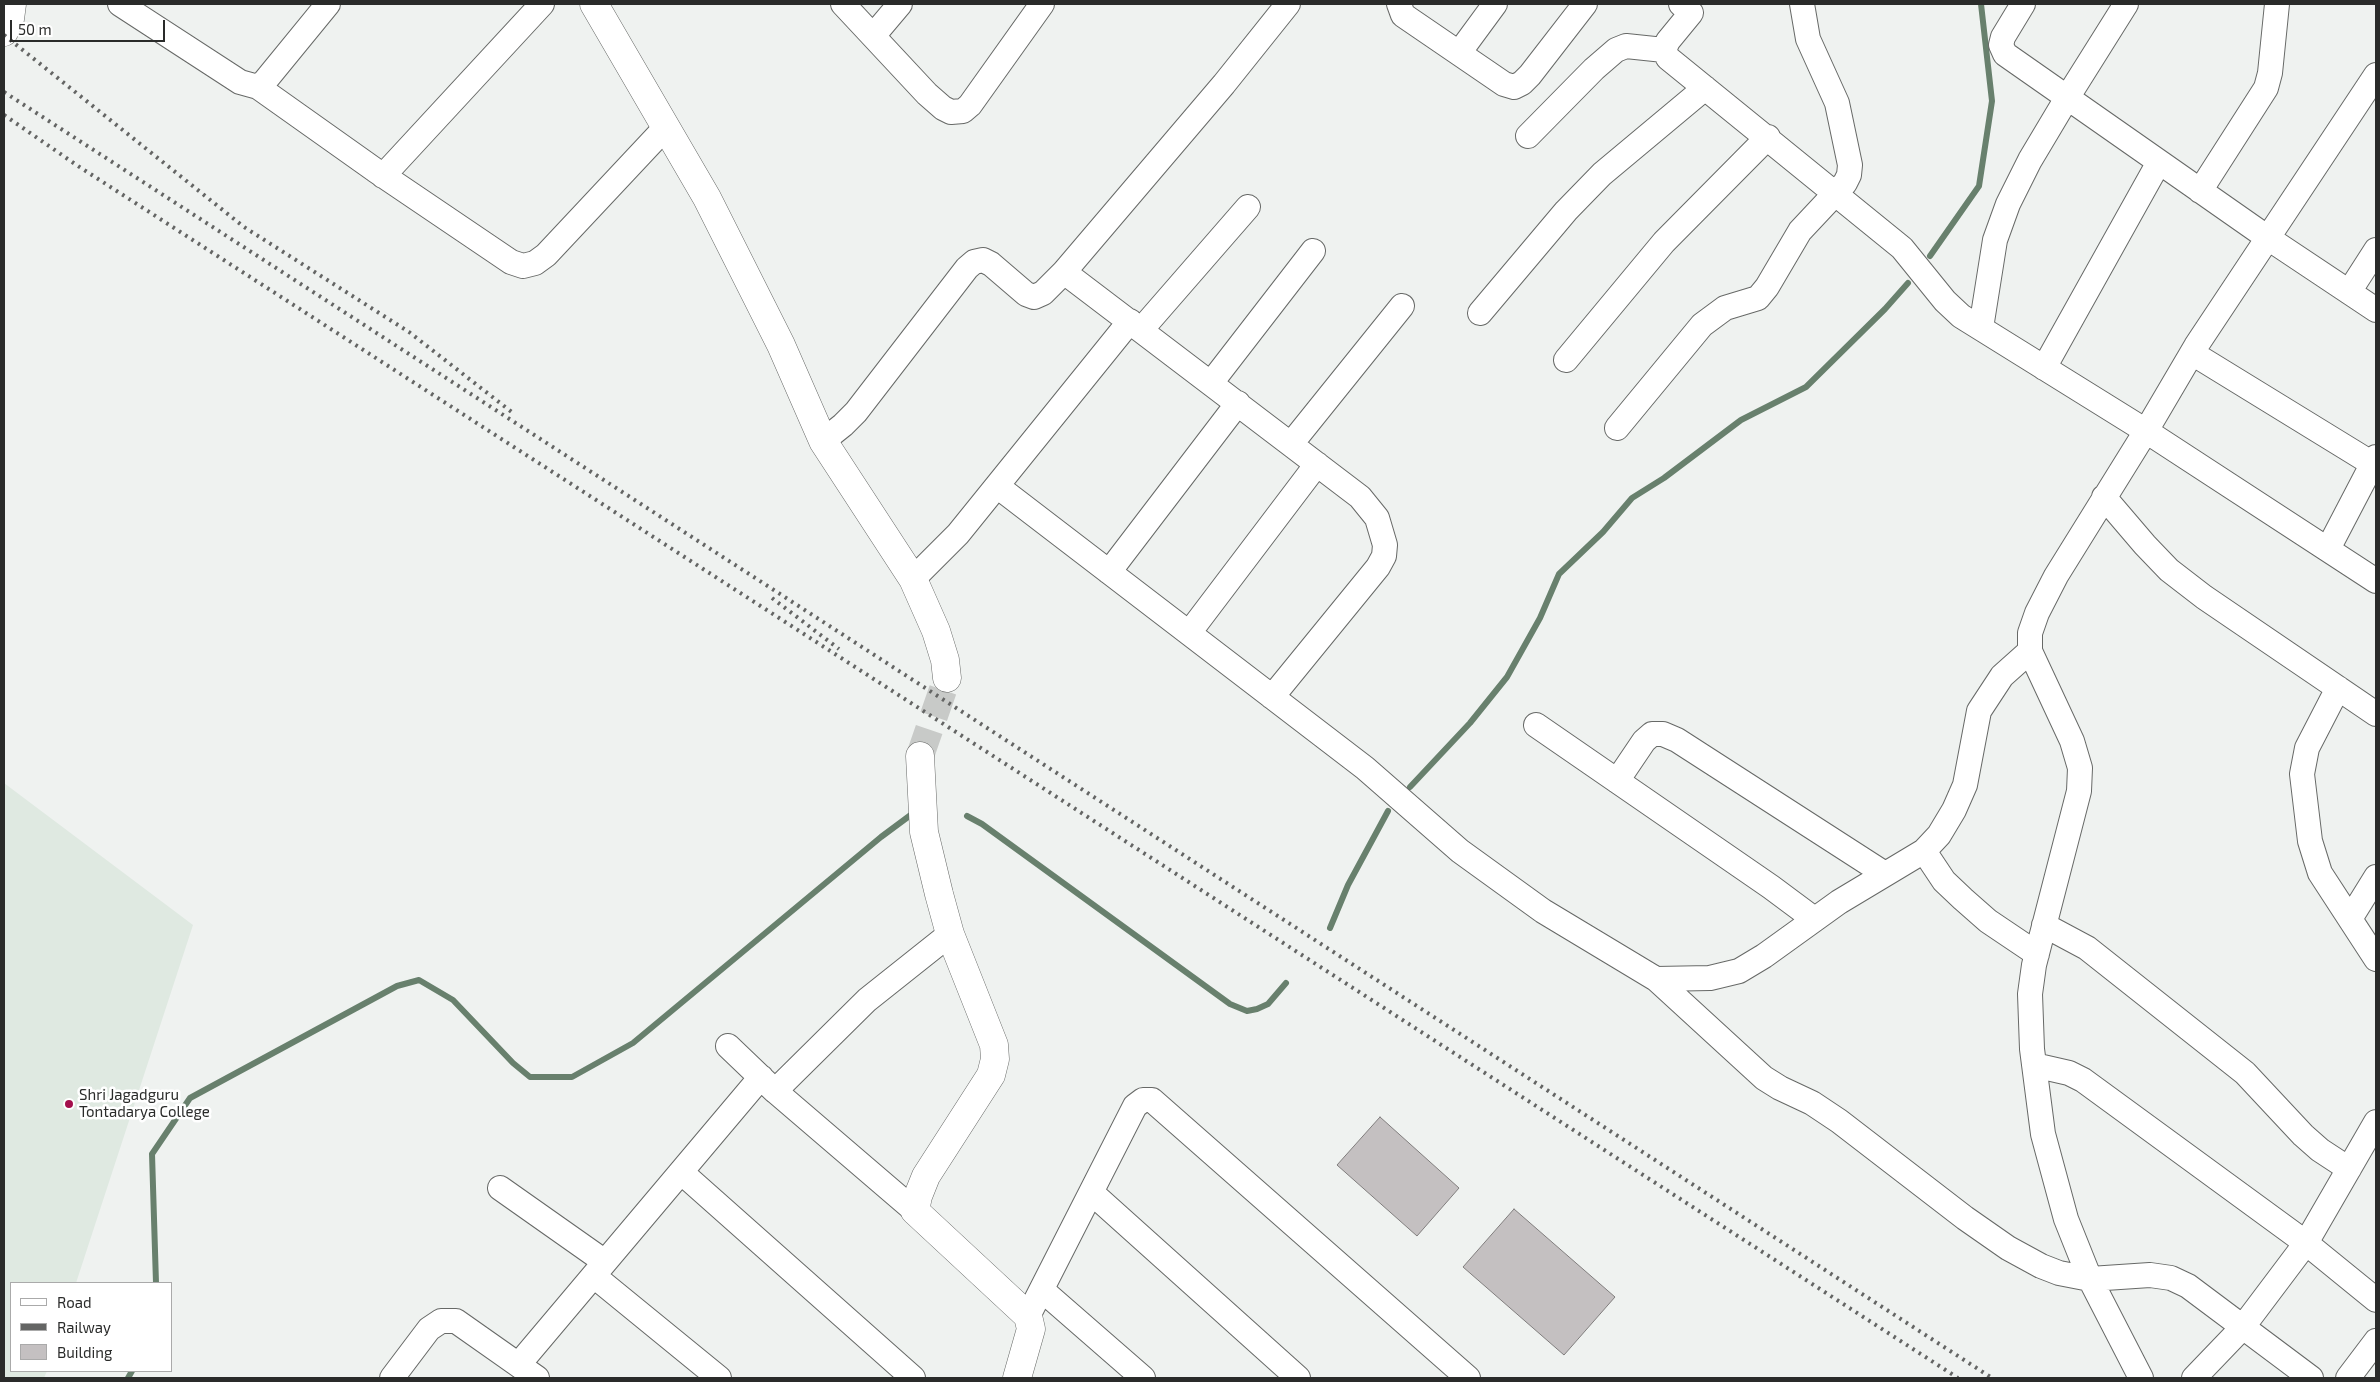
<!DOCTYPE html>
<html>
<head>
<meta charset="utf-8">
<style>
	body { margin:0 }
	#map { position:relative; width:2380px; height:1382px; overflow:hidden; background:#eff2f0; font-family:"Exo 2",sans-serif }
	canvas { display:block }
	.frame { position:absolute; inset:0; border:5px solid #2a2b2a; pointer-events:none }
	.legend { position:absolute; left:10px; top:1282px; width:162px; height:90px; box-sizing:border-box; background:#fff; border:1px solid #aaa; margin:0; padding:6px 9px; list-style:none; font-size:15px; color:#2a2b2a }
	.legend li { display:flex; align-items:center; gap:10px; height:25px }
	.legend b { width:25px; border:1px solid #aaa }
	.scale { position:absolute; left:10px; top:20px; width:155px; height:22px; box-sizing:border-box; border:2px solid #2a2b2a; border-top:0; padding-left:6px; font-size:15px; line-height:18px; white-space:nowrap; color:#2a2b2a; -webkit-text-stroke:4px #fff; paint-order:stroke }
</style>
</head>
<body>
<div id="map">
<canvas width="2380" height="1382"></canvas>
<div class="frame"></div>
<ul class="legend">
<li><b style="height:6px;background:#fff"></b>Road</li>
<li><b style="height:6px;background:#646564"></b>Railway</li>
<li><b style="height:14px;background:#c4c0c1"></b>Building</li>
</ul>
<div class="scale">50 m</div>
</div>
<script>
const ctx = document.querySelector('canvas').getContext('2d');
ctx.lineJoin = 'round';
function fillPath(path, color) {
  ctx.fillStyle = color;
  ctx.fill(path, 'evenodd');
}
function shape(rows) {
  const path = new Path2D();
  for (const r of rows) {
    path.moveTo(r[0], r[1]);
    for (let i = 2; i < r.length; i += 2) path.lineTo(r[i], r[i + 1]);
  }
  return path;
}
function trace(path, color, width, dash) {
  ctx.strokeStyle = color;
  ctx.lineWidth = width;
  ctx.lineCap = dash ? 'butt' : 'round';
  ctx.setLineDash(dash || []);
  ctx.stroke(path);
}
function write(font, color, halo, rows, align = 'center') {
  ctx.font = font + ' "Exo 2",sans-serif';
  ctx.lineWidth = 5;
  ctx.setLineDash([]);
  ctx.textBaseline = 'middle';
  ctx.strokeStyle = halo;
  ctx.fillStyle = color;
  for (const [text, x, y, turn = 0] of rows) {
    ctx.save();
    ctx.translate(x, y);
    ctx.rotate((+turn || 0) * Math.PI / 180);
    ctx.textAlign = isNaN(turn) ? turn : align;
    if (halo) ctx.strokeText(text, 0, 0);
    ctx.fillText(text, 0, 0);
    ctx.restore();
  }
}
fillPath(shape([
	[4,783,193,925,76,1283,11,1283,11,1371,47,1371,44,1378,4,1378]
]), '#dfe9e1');
trace(shape([
	[1930,256,1979,186,1992,101,1981,4],
	[1410,787,1470,723,1507,677,1540,618,1559,574,1603,532,1632,498,1664,478,1741,420,1806,387,1885,309,1908,283],
	[967,816,982,824,1230,1004,1247,1011,1257,1009,1268,1004,1286,983],
	[1330,928,1348,885,1388,811],
	[156,1283,152,1154,190,1098,397,986,419,980,453,1000,513,1063,530,1077,572,1077,633,1043,881,837,912,814],
	[128,1378,132,1371]
]), '#68806d', 6);
const building = shape([
	[1380,1117,1459,1188,1417,1236,1337,1165,1380,1117],
	[1514,1209,1615,1297,1564,1355,1463,1267,1514,1209]
]);
fillPath(building, '#c4c0c1');
trace(building, '#807d7d', 1);
trace(shape([
	[920,756,947,678]
]), '#c8cac8', 28, [28, 14]);
const minor = shape([
	[120,4,240,82,258,87,265,81,328,4],
	[843,4,927,94,943,108,951,112,963,111,970,105,1042,4],
	[1399,4,1403,15,1504,84,1514,87,1522,83,1530,75,1585,4],
	[1681,4,1691,13,1668,41,1664,50,1668,58,1902,248,1945,301,1961,316,2146,431,2376,581],
	[2023,4,2003,37,2001,45,2005,54,2268,238,2376,310],
	[873,36,900,4],
	[1459,53,1495,4],
	[258,87,375,170,511,262,523,266,535,263,546,255,666,127],
	[1528,136,1594,69,1616,50,1626,46,1664,50],
	[383,176,542,4],
	[2200,191,2266,88,2270,73,2277,4],
	[1064,272,1360,497,1377,518,1385,545,1384,556,1378,567,1272,697],
	[2349,292,2376,250],
	[1480,313,1566,211,1602,174,1705,88],
	[1981,328,1995,240,2008,204,2030,160,2067,98,2126,4],
	[1141,330,1248,207],
	[2192,353,2376,466],
	[1566,360,1664,242,1768,137],
	[2044,368,2159,162],
	[1211,383,1313,251],
	[1617,428,1702,325,1725,308,1758,298,1767,287,1800,231,1845,183,1849,175,1850,165,1837,103,1808,39,1802,4],
	[823,441,843,425,856,412,967,268,974,262,983,260,991,264,1026,294,1034,297,1043,293,1064,272,1224,84,1288,4],
	[1291,444,1402,306],
	[997,486,1365,768,1460,851,1543,911,1656,979,1764,1078,1780,1088,1812,1103,1839,1121,1965,1218,2008,1248,2041,1266,2059,1273,2090,1279,2150,1275,2171,1278,2188,1286,2311,1378],
	[2104,497,2145,545,2169,570,2204,597,2376,714],
	[2328,549,2376,457],
	[1109,572,1238,403],
	[913,579,958,534,1130,321],
	[1189,633,1317,464],
	[2338,688,2307,748,2302,774,2310,841,2320,873,2376,959],
	[1536,725,1771,887,1814,919],
	[1617,781,1644,741,1652,734,1663,734,1677,740,1885,874],
	[1924,851,1944,881,1963,899,1988,921,2037,954],
	[2350,919,2376,877],
	[2044,925,2087,948,2245,1073,2303,1135,2320,1150,2349,1169],
	[1656,979,1710,978,1739,971,1764,956,1839,902,1924,851,1939,835,1954,810,1965,785,1979,711,2002,676,2030,651],
	[728,1046,775,1091,915,1211],
	[2034,1065,2069,1073,2083,1080,2306,1243,2376,1300],
	[775,1091,867,1000,950,934],
	[681,1172,913,1378],
	[500,1188,605,1262],
	[1092,1193,1298,1378],
	[594,1276,719,1378],
	[1042,1290,1143,1378],
	[1028,1316,1135,1106,1143,1100,1152,1100,1468,1378],
	[519,1364,761,1077],
	[392,1378,429,1329,441,1321,456,1321,537,1378],
	[2141,1378,2090,1279,2066,1219,2043,1134,2032,1049,2030,994,2034,965,2079,791,2080,768,2072,741,2030,651,2030,633,2037,613,2056,576,2146,431,2196,346,2376,75],
	[2194,1378,2242,1328,2306,1243,2376,1122],
	[2348,1378,2376,1341]
]);
const tertiary = shape([
	[594,4,707,198,781,345,823,441,913,579,936,631,945,660,947,678],
	[4,32,10,19,12,4],
	[920,756,924,832,939,894,950,934,994,1045,995,1059,991,1075,926,1176,918,1196,915,1211,1028,1316,1031,1329,1017,1378]
]);
trace(minor, '#676967', 26);
trace(tertiary, '#676967', 29);
trace(minor, '#fff', 24);
trace(tertiary, '#fff', 28);
trace(shape([
	[4,35,244,227,409,332,513,413],
	[4,92,1992,1378],
	[4,115,78,166,1958,1378],
	[772,598,839,649]
]), '#646564', 4, [2.5, 5]);
for (const [x, y, r, color] of [
	[69,1104,5,"#a40f4c"]
]) {
  const dot = new Path2D();
  dot.arc(x, y, r, 0, 2 * Math.PI);
  ctx.fillStyle = color;
  ctx.fill(dot);
  trace(dot, '#fff', 2);
}
write('15px', '#2a2b2a', '#fff', [
	["Shri Jagadguru",79,1095],
	["Tontadarya College",79,1112]
], 'left');
</script>
</body>
</html>
